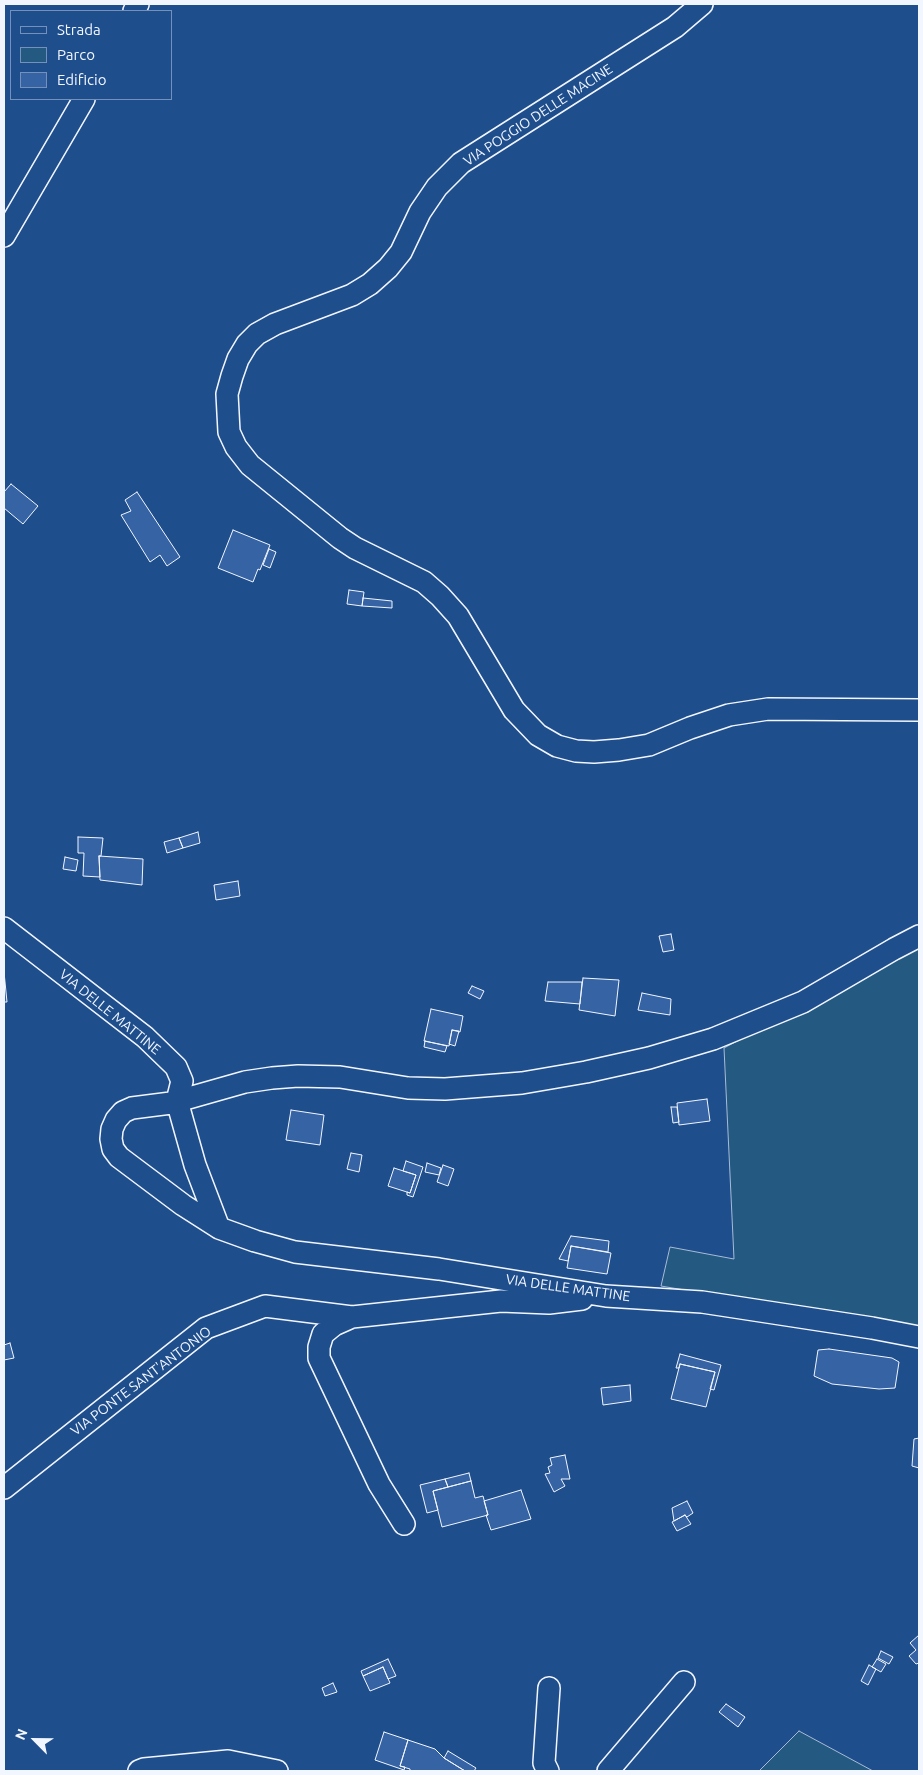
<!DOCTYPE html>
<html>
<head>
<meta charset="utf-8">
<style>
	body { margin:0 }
	#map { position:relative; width:923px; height:1775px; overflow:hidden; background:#1f4e8c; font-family:Ubuntu,sans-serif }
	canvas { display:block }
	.frame { position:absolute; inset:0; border:5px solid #f2f6ff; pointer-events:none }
	.legend { position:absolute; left:10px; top:10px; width:162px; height:90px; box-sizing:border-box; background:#1f4e8c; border:1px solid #7391ba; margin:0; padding:6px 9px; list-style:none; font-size:15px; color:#f2f6ff }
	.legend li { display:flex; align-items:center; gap:10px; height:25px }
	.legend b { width:25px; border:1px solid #7391ba }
	.north { position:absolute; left:10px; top:1715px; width:50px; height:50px; -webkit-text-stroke:4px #1f4e8c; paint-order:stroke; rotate:293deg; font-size:14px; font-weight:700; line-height:20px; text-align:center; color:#f2f6ff }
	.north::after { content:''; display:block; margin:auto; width:18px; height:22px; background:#f2f6ff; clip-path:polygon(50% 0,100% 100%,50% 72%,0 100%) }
</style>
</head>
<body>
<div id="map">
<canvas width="923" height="1775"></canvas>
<div class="frame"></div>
<ul class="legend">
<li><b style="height:6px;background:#1f4e8c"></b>Strada</li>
<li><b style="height:14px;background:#245a82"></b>Parco</li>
<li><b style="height:14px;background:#3563a3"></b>Edificio</li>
</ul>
<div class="north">N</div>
</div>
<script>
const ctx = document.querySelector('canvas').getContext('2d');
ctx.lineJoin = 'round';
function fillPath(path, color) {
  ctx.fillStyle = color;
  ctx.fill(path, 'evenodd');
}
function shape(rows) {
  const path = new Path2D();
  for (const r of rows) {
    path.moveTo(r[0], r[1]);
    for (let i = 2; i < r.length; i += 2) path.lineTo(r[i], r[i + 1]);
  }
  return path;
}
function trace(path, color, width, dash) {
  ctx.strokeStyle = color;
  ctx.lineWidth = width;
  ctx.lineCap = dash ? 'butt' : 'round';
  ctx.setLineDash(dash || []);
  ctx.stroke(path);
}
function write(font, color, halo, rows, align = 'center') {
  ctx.font = font + ' Ubuntu,sans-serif';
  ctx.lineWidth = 4;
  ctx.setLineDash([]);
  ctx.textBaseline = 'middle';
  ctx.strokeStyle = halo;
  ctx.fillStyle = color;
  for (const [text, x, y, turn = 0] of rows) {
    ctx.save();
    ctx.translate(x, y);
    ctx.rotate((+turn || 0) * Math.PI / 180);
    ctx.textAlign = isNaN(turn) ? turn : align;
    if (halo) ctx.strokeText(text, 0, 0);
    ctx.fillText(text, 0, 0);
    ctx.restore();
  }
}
const green = shape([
	[919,945,919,1330,661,1286,670,1247,734,1259,724,1048,919,945],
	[799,1731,873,1771,759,1771,799,1731]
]);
fillPath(green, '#245a82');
trace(green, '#a8bbd7', 1);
const building = shape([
	[11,484,38,506,23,524,4,508,4,492,11,484],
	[137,492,180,557,167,566,160,555,150,562,121,515,131,511,125,500,137,492],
	[233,530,270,545,260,570,258,569,253,582,218,568,233,530],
	[269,549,276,552,270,568,263,565,269,549],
	[349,590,364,592,362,606,347,604,349,590],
	[363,598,392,601,392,608,362,606,363,598],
	[198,832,200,843,183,848,179,838,198,832],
	[78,837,103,838,101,856,99,856,100,877,83,876,84,853,78,853,78,837],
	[179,838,183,848,167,853,164,842,179,838],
	[99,856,143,859,142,885,100,880,99,856],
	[65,857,78,860,76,871,63,869,65,857],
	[238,881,240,896,216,900,214,885,238,881],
	[671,934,674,950,663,952,659,936,671,934],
	[4,972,7,1002,4,1002,4,972],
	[583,978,619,980,615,1016,579,1010,583,978],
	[548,982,582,982,580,1004,545,1001,548,982],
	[472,986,484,991,480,999,468,993,472,986],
	[642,993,671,999,670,1015,638,1010,642,993],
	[431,1009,463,1016,460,1032,452,1030,449,1046,424,1041,431,1009],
	[452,1030,459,1031,455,1046,449,1044,452,1030],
	[425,1041,447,1046,445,1052,424,1047,425,1041],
	[707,1099,710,1121,679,1125,677,1103,707,1099],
	[671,1107,677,1107,679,1122,673,1123,671,1107],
	[291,1110,324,1115,320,1145,286,1140,291,1110],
	[351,1153,362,1155,359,1172,347,1169,351,1153],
	[406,1161,423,1167,413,1197,407,1195,407,1192,410,1193,416,1175,403,1171,406,1161],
	[427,1163,441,1168,439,1175,425,1172,427,1163],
	[443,1165,454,1169,448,1186,437,1182,443,1165],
	[394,1168,416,1175,410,1193,388,1186,394,1168],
	[571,1236,609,1241,608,1252,571,1246,568,1261,559,1259,571,1236],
	[571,1246,611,1253,607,1274,567,1268,571,1246],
	[10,1343,14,1358,4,1360,4,1345,10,1343],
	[829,1349,892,1358,899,1362,895,1388,879,1389,832,1384,814,1376,818,1350,829,1349],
	[680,1354,721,1365,714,1390,710,1389,715,1372,680,1364,679,1368,676,1368,680,1354],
	[680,1364,715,1372,706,1407,671,1399,680,1364],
	[630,1385,631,1401,603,1405,601,1388,630,1385],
	[919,1438,919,1468,912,1466,914,1439,919,1438],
	[565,1455,570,1479,561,1479,565,1486,554,1492,545,1474,550,1473,548,1467,552,1465,550,1458,565,1455],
	[469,1473,471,1481,448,1487,445,1479,469,1473],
	[445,1479,448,1487,433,1491,438,1510,427,1513,420,1485,445,1479],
	[471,1481,475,1498,483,1496,488,1515,442,1527,433,1491,471,1481],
	[521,1490,531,1519,491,1530,486,1515,488,1515,484,1501,521,1490],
	[687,1501,693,1513,687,1517,685,1515,674,1521,672,1508,687,1501],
	[685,1515,691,1524,677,1531,672,1522,685,1515],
	[919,1635,919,1663,916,1664,909,1656,916,1650,910,1643,919,1635],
	[881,1651,893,1657,889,1664,878,1658,881,1651],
	[388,1659,396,1676,388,1679,383,1667,363,1676,361,1671,388,1659],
	[877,1659,886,1664,881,1672,872,1667,877,1659],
	[869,1665,876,1669,868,1685,861,1681,869,1665],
	[383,1667,390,1683,370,1691,363,1676,383,1667],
	[333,1683,337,1692,325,1696,322,1688,333,1683],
	[726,1704,745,1717,738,1727,719,1712,726,1704],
	[384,1732,408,1740,400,1766,405,1767,404,1770,375,1760,384,1732],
	[408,1740,435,1749,444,1758,465,1771,410,1771,410,1769,400,1766,408,1740],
	[448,1751,476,1768,474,1771,465,1771,444,1758,448,1751]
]);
fillPath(building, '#3563a3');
trace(building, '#f2f6ff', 1);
const minor = shape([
	[702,4,675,27,461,163,437,187,420,212,401,252,388,268,370,284,352,295,275,324,257,334,247,344,238,359,232,376,227,394,229,432,236,447,250,465,340,538,355,548,424,582,440,596,458,616,514,710,538,735,557,746,576,751,594,752,619,750,649,745,690,728,729,715,768,709,919,710],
	[134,11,138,4],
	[4,236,84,99],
	[4,928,145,1037,176,1067,182,1081,177,1101,195,1165,219,1228],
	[919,936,894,949,803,1002,713,1039,649,1058,586,1072,522,1083,445,1089,408,1088,340,1077,298,1076,272,1078,245,1082,171,1103,132,1108,123,1112,116,1120,112,1129,111,1139,113,1149,119,1157,183,1205,219,1228,255,1241,295,1252,439,1269,606,1296,702,1302,872,1328,919,1337],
	[352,1317,334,1325,323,1334,319,1347,319,1358,379,1484,404,1524],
	[4,1488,206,1328,265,1306,352,1317,501,1301,549,1303,582,1299],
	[139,1771,144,1769,228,1761,277,1771],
	[548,1771,544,1763,549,1688],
	[608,1771,684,1682]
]);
trace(minor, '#f2f6ff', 24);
trace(minor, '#1f4e8c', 21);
write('14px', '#f2f6ff', '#1f4e8c', [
	["VIA POGGIO DELLE MACINE",538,115,-33],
	["VIA DELLE MATTINE",110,1012,39],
	["VIA DELLE MATTINE",568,1288,8],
	["VIA PONTE SANT'ANTONIO",141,1381,-37]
]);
</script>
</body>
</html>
